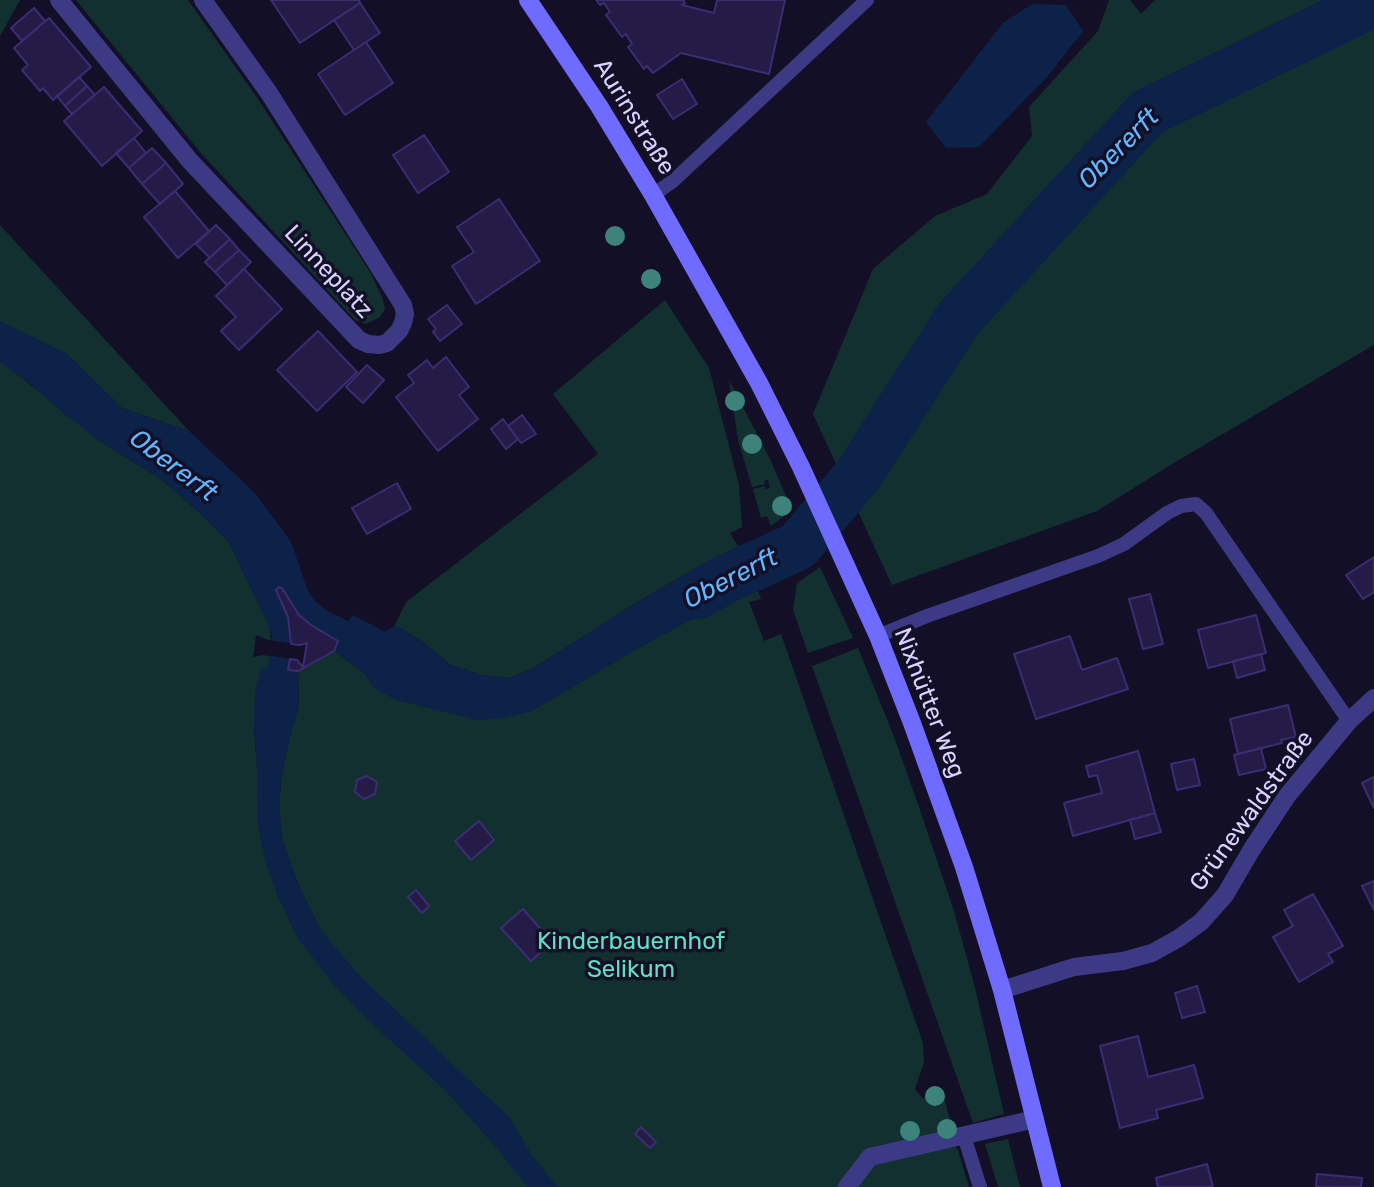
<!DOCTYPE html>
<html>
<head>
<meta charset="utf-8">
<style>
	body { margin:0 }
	canvas { display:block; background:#130f26 }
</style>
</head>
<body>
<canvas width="1374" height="1187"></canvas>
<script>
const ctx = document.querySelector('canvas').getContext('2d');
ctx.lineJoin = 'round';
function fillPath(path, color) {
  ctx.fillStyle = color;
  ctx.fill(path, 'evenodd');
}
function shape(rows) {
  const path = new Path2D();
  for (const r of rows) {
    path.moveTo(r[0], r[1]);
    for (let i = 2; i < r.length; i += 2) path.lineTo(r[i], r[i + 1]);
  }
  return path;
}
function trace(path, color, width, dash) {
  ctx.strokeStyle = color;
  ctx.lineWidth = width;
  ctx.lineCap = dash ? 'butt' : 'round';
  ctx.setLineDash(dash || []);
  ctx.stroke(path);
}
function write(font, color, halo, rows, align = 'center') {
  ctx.font = font + ' Rubik,sans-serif';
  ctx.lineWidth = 7;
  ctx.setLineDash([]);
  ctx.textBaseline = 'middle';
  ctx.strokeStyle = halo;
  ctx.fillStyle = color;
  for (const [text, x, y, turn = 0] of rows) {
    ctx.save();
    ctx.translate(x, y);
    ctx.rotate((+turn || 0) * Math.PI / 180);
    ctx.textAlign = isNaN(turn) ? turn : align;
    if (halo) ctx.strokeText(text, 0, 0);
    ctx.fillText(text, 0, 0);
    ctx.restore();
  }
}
fillPath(shape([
	[0,0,20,0,0,36],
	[76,0,188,0,258,99,370,272,382,297,385,309,380,317,366,324,355,320,200,152],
	[1109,0,1130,0,1141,14,1155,0,1374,0,1374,345,1177,461,1097,511,892,585,813,414,873,269,935,216,987,194,1032,136,1029,107,1098,31],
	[0,225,189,431,122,408,67,354,25,334,17,374,100,441,162,480,201,514,229,542,270,628,271,641,256,635,253,657,263,655,270,656,268,669,254,729,257,768,277,894,299,940,319,926,298,884,282,839,279,807,282,773,292,728,299,705,298,671,334,651,365,674,374,688,528,712,542,705,638,648,758,583,757,588,761,599,749,602,764,641,781,634,923,1043,924,1062,915,1089,923,1099,931,1091,939,1092,943,1094,952,1127,952,1131,947,1134,958,1150,969,1187,0,1187],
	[665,300,709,368,739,485,742,527,730,533,737,545,740,546,687,573,631,606,532,669,509,678,482,675,451,665,420,640,395,625,406,602,598,454,553,394],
	[729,380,770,459,792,510,771,526,767,516,761,518,753,489,765,486,766,489,770,488,768,480,764,481,765,484,752,487,738,440],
	[820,567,853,638,808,653,793,610,797,583],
	[858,648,893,734,919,807,954,911,975,988,1004,1114,973,1123,812,666],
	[1008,1139,1020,1187,998,1187,985,1144]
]), '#12302f');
fillPath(shape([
	[1032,4,1066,5,1083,31,1047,77,979,147,946,148,926,122,1003,23],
	[0,321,67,354,122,408,189,431,255,493,291,542,308,591,315,601,327,611,348,621,353,615,385,632,395,625,420,640,451,665,482,675,509,678,532,669,631,606,687,573,740,546,750,550,760,575,758,583,638,648,542,705,528,712,505,718,477,720,396,700,374,688,365,674,334,651,338,641,311,625,299,615,282,588,279,587,276,588,290,624,291,644,288,670,298,671,299,705,292,728,282,773,279,807,282,839,298,884,319,926,328,939,362,978,484,1094,509,1116,531,1154,558,1187,527,1187,500,1152,445,1090,369,1021,333,984,299,940,277,894,265,861,258,825,257,768,254,729,255,691,261,668,268,668,272,636,270,628,229,542,201,514,162,480,100,441,63,413,29,383,0,362]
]), '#0c2248');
fillPath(shape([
	[268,640,295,644,293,659,266,655]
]), '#130f26');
trace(shape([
	[697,595,724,580,798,546,858,475,959,318,1148,112,1358,10,1367,0]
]), '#0c2248', 49);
const building = shape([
	[271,0,359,0,360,3,300,43,271,0],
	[596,0,683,0,685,3,682,5,714,13,717,0,785,0,769,74,681,53,653,73,647,66,644,69,628,47,632,44,626,34,622,37,606,15,610,12,604,3,600,5,596,0],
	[360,3,380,33,354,50,334,20,360,3],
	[34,8,45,21,22,41,11,28,34,8],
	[49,18,91,67,53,100,43,88,40,91,22,70,28,65,14,48,49,18],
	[366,42,393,83,345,115,318,74,366,42],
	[79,77,87,86,65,106,57,96,79,77],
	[682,79,697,104,673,119,657,95,682,79],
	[87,86,95,95,72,114,65,106,87,86],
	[104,87,142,131,102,166,64,121,104,87],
	[424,135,449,172,418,193,393,155,424,135],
	[134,138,146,153,129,168,116,153,134,138],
	[152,148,166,163,142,184,129,168,152,148],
	[166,163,183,184,160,204,142,184,166,163],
	[175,191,209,231,178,258,144,217,175,191],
	[499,199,540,261,476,304,452,266,474,252,457,227,499,199],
	[216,225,230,239,210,258,196,244,216,225],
	[230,239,239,250,215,272,205,262,230,239],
	[239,250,251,262,227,285,215,272,239,250],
	[244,269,282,309,239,350,221,331,236,317,216,296,244,269],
	[447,305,462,324,440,341,433,332,436,329,428,319,447,305],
	[318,331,357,372,317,411,277,370,318,331],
	[446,357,469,387,459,395,478,419,438,451,396,397,414,383,408,375,427,360,433,368,446,357],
	[367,365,384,380,363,403,346,387,367,365],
	[522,415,536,434,521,443,508,426,522,415],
	[503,419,518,439,506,449,491,429,503,419],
	[397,483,411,509,367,534,352,508,397,483],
	[1374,557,1374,592,1363,599,1346,575,1374,557],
	[279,587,282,588,299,615,311,625,338,641,334,651,298,671,288,670,290,659,297,660,303,667,307,643,300,645,291,644,288,617,276,590,279,587],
	[1150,594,1163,644,1143,649,1129,599,1150,594],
	[1256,615,1266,653,1208,668,1198,630,1256,615],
	[1070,636,1082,670,1117,658,1128,689,1036,719,1014,654,1070,636],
	[1261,654,1265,670,1237,678,1233,661,1261,654],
	[1288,705,1296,737,1281,740,1282,743,1238,754,1230,719,1288,705],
	[1261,748,1266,769,1239,775,1234,755,1261,748],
	[1138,751,1155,813,1073,836,1064,803,1102,793,1097,775,1089,777,1086,766,1138,751],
	[1194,759,1200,785,1177,790,1171,764,1194,759],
	[367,776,377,782,375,794,364,799,355,792,357,780,367,776],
	[1374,777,1374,808,1362,783,1374,777],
	[1155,813,1161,832,1135,839,1130,820,1155,813],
	[479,821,494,840,471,860,455,841,479,821],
	[1374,881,1374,910,1362,886,1374,881],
	[416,890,429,906,422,913,408,897,416,890],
	[1313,894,1343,946,1328,954,1333,962,1299,982,1273,937,1293,926,1284,910,1313,894],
	[523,909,552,942,531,961,501,928,523,909],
	[1197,986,1205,1012,1182,1018,1175,993,1197,986],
	[1138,1036,1148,1077,1194,1065,1203,1098,1156,1110,1158,1118,1120,1128,1100,1046,1138,1036],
	[641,1127,656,1142,650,1148,635,1134,641,1127],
	[1207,1164,1213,1187,1158,1187,1156,1178,1207,1164],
	[1317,1174,1362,1178,1361,1187,1316,1187,1317,1174]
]);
fillPath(building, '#241b47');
trace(building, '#3b2d73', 2);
trace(shape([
	[653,195,673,181,867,0],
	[878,636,927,616,1098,556,1124,544,1167,513,1181,506,1196,504,1206,513,1349,721],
	[964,1136,980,1187]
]), '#3d3a85', 14);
trace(shape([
	[59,0,190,161,359,340,368,344,379,345,387,343,399,331,403,323,405,314,403,305,269,93,203,0],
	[1002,990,1074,967,1123,961,1152,953,1179,938,1201,922,1225,895,1252,849,1287,796,1349,721,1374,698],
	[847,1187,870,1157,1035,1119]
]), '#3d3a85', 18);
trace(shape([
	[528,0,599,106,653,195,759,383,801,467,878,636,912,723,964,867,1002,990,1052,1187]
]), '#6f6bff', 18);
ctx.fillStyle = '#3d827b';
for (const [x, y] of [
	[615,236],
	[651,279],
	[735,401],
	[752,444],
	[782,506],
	[935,1096],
	[947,1129],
	[910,1131]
]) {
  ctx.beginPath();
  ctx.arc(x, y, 10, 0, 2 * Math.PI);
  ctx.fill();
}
write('24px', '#d9d4ff', '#130f26', [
	["Aurinstraße",634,117,58],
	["Linneplatz",328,272,47],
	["Nixhütter Weg",929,703,69],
	["Grünewaldstraße",1252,811,-54]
]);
write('24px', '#5fe0c0', '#130f26', [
	["Kinderbauernhof",631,942],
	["Selikum",631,970]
]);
write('italic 26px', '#62b6ff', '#130f26', [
	["Obererft",1119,149,-45],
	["Obererft",173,466,37],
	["Obererft",731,579,-27]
]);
</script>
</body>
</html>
